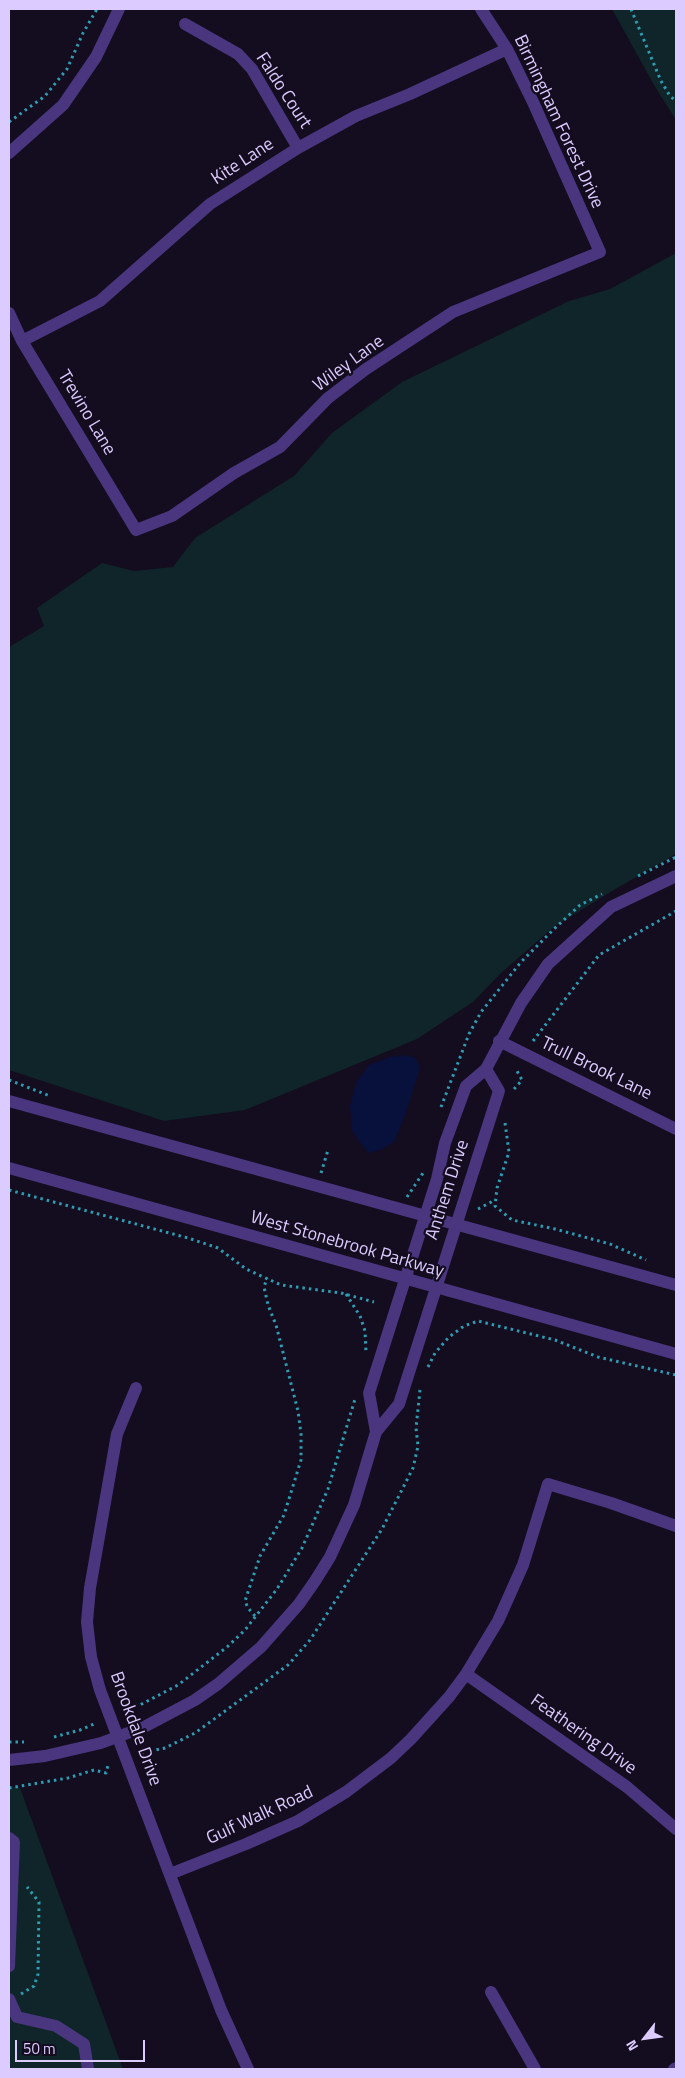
<!DOCTYPE html>
<html>
<head>
<meta charset="utf-8">
<style>
	body { margin:0 }
	#map { position:relative; width:685px; height:2078px; overflow:hidden; background:#140c1f; font-family:"Titillium Web",sans-serif }
	canvas { display:block }
	.frame { position:absolute; inset:0; border:10px solid #dccbff; pointer-events:none }
	.north { position:absolute; left:620px; top:2013px; width:50px; height:50px; -webkit-text-stroke:4px #140c1f; paint-order:stroke; rotate:240deg; font-size:14px; font-weight:700; line-height:20px; text-align:center; color:#dccbff }
	.north::after { content:''; display:block; margin:auto; width:18px; height:22px; background:#dccbff; clip-path:polygon(50% 0,100% 100%,50% 72%,0 100%) }
	.scale { position:absolute; left:15px; top:2040px; width:130px; height:22px; box-sizing:border-box; border:2px solid #dccbff; border-top:0; padding-left:6px; font-size:15px; line-height:18px; white-space:nowrap; color:#dccbff; -webkit-text-stroke:4px #140c1f; paint-order:stroke }
</style>
</head>
<body>
<div id="map">
<canvas width="685" height="2078"></canvas>
<div class="frame"></div>
<div class="north">N</div>
<div class="scale">50 m</div>
</div>
<script>
const ctx = document.querySelector('canvas').getContext('2d');
ctx.lineJoin = 'round';
function fillPath(path, color) {
  ctx.fillStyle = color;
  ctx.fill(path, 'evenodd');
}
function shape(rows) {
  const path = new Path2D();
  for (const r of rows) {
    path.moveTo(r[0], r[1]);
    for (let i = 2; i < r.length; i += 2) path.lineTo(r[i], r[i + 1]);
  }
  return path;
}
function trace(path, color, width, dash) {
  ctx.strokeStyle = color;
  ctx.lineWidth = width;
  ctx.lineCap = dash ? 'butt' : 'round';
  ctx.setLineDash(dash || []);
  ctx.stroke(path);
}
function write(font, color, halo, rows, align = 'center') {
  ctx.font = font + ' "Titillium Web",sans-serif';
  ctx.lineWidth = 4.5;
  ctx.setLineDash([]);
  ctx.textBaseline = 'middle';
  ctx.strokeStyle = halo;
  ctx.fillStyle = color;
  for (const [text, x, y, turn = 0] of rows) {
    ctx.save();
    ctx.translate(x, y);
    ctx.rotate((+turn || 0) * Math.PI / 180);
    ctx.textAlign = isNaN(turn) ? turn : align;
    if (halo) ctx.strokeText(text, 0, 0);
    ctx.fillText(text, 0, 0);
    ctx.restore();
  }
}
fillPath(shape([
	[612,9,676,9,676,120,654,85],
	[676,253,676,854,612,891,555,926,501,973,473,1002,417,1039,245,1110,164,1121,9,1070,9,647,44,626,37,608,102,563,134,571,173,567,195,538,294,476,332,433,402,382,569,301,610,289],
	[9,1786,20,1788,123,2069,9,2069]
]), '#0f2529');
fillPath(shape([
	[404,1055,416,1058,420,1068,404,1118,394,1142,380,1150,368,1153,352,1131,350,1105,357,1081,369,1065,390,1057]
]), '#08103c');
trace(shape([
	[631,9,661,81,670,96,676,101],
	[9,122,45,96,67,69,83,33,97,9],
	[638,876,676,857],
	[533,1041,599,955,676,911],
	[9,1080,50,1096],
	[514,1089,522,1080,517,1071],
	[441,1107,469,1034,481,1012,521,962,554,929,580,905,602,894],
	[505,1123,509,1152,497,1188,495,1206,512,1220,555,1229,610,1244,646,1260],
	[321,1173,328,1150],
	[9,1190,188,1238,218,1248,246,1269,281,1285,341,1293,374,1302],
	[407,1197,423,1173],
	[478,1209,495,1200],
	[346,1294,360,1316,365,1331,366,1352],
	[428,1367,435,1353,449,1337,464,1326,478,1321,555,1340,598,1357,676,1375],
	[255,1616,248,1608,245,1601,260,1556,284,1515,301,1460,301,1434,298,1411,276,1325,268,1305,264,1287,267,1278],
	[127,1712,129,1705,138,1706,178,1685,227,1647,245,1630,277,1589,302,1548,328,1489,355,1399],
	[54,1737,80,1730,94,1724],
	[9,1742,24,1742],
	[141,1753,149,1756,151,1751,165,1748,195,1733,288,1665,310,1640,382,1529,413,1468,418,1446,416,1428,420,1390],
	[9,1788,68,1778,94,1770,106,1773,108,1765],
	[21,1994,34,1986,38,1974,39,1902,27,1887]
]), '#2c9db2', 3, [2.5, 4]);
trace(shape([
	[185,24,238,54,252,69,298,148],
	[9,153,63,105,96,57,119,9],
	[9,313,22,341,136,530,172,516,234,473,280,447,328,398,366,369,453,312,600,252,533,102,507,49,481,9],
	[22,341,100,301,210,204,298,148,356,116,410,94,507,49],
	[499,1041,676,1129],
	[9,1101,676,1285],
	[9,1168,676,1354],
	[136,1388,117,1434,90,1588,87,1622,91,1657,100,1690,221,2010,248,2069],
	[376,1432,369,1393,437,1179,445,1143,466,1086,486,1069,521,1003,548,964,611,907,676,876],
	[466,1674,627,1787,676,1829],
	[9,1760,45,1756,101,1743,144,1727,195,1700,218,1684,261,1647,299,1604,315,1581,330,1557,354,1505,376,1432,399,1404,499,1091,486,1069],
	[9,1838,14,1842,9,1966],
	[170,1874,246,1844,298,1821,346,1792,391,1758,411,1739,449,1697,466,1674,498,1621,523,1565,548,1484,611,1503,676,1526],
	[491,1992,535,2069],
	[9,1999,17,2017,56,2026,84,2044,88,2069],
	[674,2069,676,2068]
]), '#49367f', 12);
write('18px', '#dccbff', '#140c1f', [
	["Faldo Court",283,91,57],
	["Birmingham Forest Drive",558,122,65],
	["Kite Lane",243,162,-33],
	["Wiley Lane",349,364,-36],
	["Trevino Lane",86,413,59],
	["Trull Brook Lane",596,1069,26],
	["Anthem Drive",448,1190,-72],
	["West Stonebrook Parkway",347,1245,16],
	["Brookdale Drive",135,1729,70],
	["Feathering Drive",583,1735,35],
	["Gulf Walk Road",260,1816,-25]
]);
</script>
</body>
</html>
